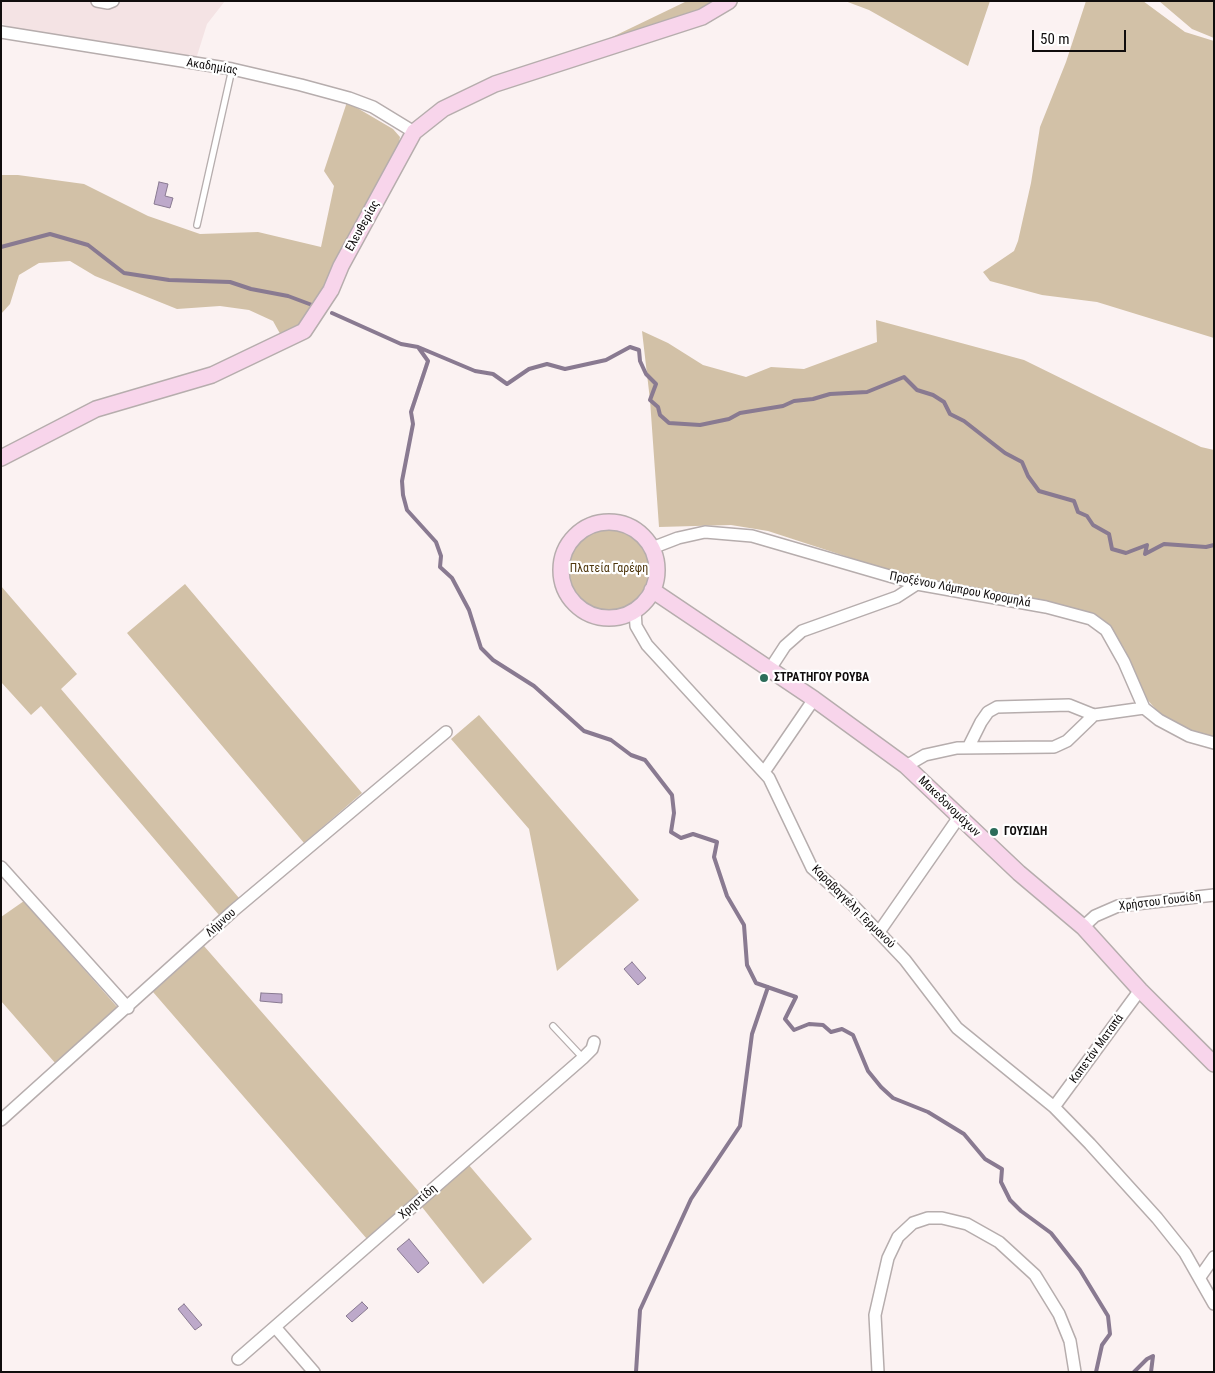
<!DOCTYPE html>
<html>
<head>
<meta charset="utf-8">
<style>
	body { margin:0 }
	#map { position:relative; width:1215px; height:1373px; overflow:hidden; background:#fbf2f2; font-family:"Roboto Condensed",sans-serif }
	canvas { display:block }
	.frame { position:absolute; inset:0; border:2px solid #100d0d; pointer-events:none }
	.scale { position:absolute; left:1032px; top:30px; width:94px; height:22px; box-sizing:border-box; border:2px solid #100d0d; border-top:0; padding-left:6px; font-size:15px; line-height:18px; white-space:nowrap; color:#100d0d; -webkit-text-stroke:4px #fff; paint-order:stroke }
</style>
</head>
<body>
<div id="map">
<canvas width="1215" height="1373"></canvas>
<div class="frame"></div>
<div class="scale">50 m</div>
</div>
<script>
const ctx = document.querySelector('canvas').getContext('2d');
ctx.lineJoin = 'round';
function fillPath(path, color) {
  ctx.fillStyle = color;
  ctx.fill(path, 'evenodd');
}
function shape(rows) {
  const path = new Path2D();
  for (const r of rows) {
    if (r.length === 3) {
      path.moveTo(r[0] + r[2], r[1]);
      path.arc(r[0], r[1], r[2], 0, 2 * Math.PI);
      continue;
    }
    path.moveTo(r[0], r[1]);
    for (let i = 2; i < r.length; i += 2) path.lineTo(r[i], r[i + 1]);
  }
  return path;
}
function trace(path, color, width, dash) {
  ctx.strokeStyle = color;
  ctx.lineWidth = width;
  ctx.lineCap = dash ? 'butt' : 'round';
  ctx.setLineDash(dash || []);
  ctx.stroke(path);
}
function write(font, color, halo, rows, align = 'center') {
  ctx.font = font + ' "Roboto Condensed",sans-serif';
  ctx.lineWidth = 4.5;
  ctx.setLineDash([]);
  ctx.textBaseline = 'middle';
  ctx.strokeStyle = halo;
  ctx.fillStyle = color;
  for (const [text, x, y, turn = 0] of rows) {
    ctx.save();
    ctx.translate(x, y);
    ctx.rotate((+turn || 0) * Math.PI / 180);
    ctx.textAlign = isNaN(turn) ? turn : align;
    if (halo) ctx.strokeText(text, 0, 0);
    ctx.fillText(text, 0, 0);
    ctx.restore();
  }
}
fillPath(shape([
	[1,1,225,1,207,24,196,59,118,49,12,28,1,23]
]), '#f4e3e4');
fillPath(shape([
	[687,1,719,1,684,18,579,53],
	[845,1,990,1,968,66,869,10],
	[1086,1,1143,1,1185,32,1214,41,1214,338,1097,302,1042,295,990,281,983,272,1014,251,1018,241,1031,183,1040,127,1066,62],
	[1159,1,1214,1,1214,38,1192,29],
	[347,102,393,129,400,137,398,148,344,245,313,313,283,339,273,321,249,310,220,306,177,309,95,276,70,261,39,263,19,275,10,304,1,314,1,175,18,175,84,184,148,216,200,234,258,232,321,247,334,186,324,171],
	[876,320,1024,360,1201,447,1214,450,1214,743,1183,730,1159,713,1145,697,1125,650,1115,634,1103,622,1050,603,894,572,768,531,731,525,659,527,650,400,642,331,668,343,703,365,746,377,771,367,804,369,877,342],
	[609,569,42],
	[185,584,362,793,304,843,127,633],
	[1,586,77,674,61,689,239,898,219,915,41,706,31,715,1,682],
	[479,715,639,900,557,971,529,829,451,739],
	[24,901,118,1008,56,1064,1,1001,1,917],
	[204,946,420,1193,367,1239,153,992],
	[468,1164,532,1239,483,1284,422,1207]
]), '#d2c1a7');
const water = shape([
	[159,182,168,184,165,196,173,198,170,208,154,204,159,182],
	[632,962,646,978,638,985,624,969,632,962],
	[261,993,282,994,282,1003,260,1001,261,993],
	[409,1239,429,1263,418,1273,397,1249,409,1239],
	[362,1302,368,1308,352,1322,346,1316,362,1302],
	[184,1304,202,1325,195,1330,178,1309,184,1304]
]);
fillPath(water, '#bda9ca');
trace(water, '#897a91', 1);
trace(shape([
	[1,247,50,234,88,245,124,273,169,280,230,282,251,289,288,296,312,305],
	[332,313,401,344,418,347,475,371,493,374,507,384,529,369,547,364,565,369,606,360,630,347,639,350,640,361,646,374,656,384,650,400,658,407,660,415,669,423,700,425,729,419,740,413,783,406,794,401,813,399,830,394,867,392,904,377,917,390,933,395,944,402,950,414,964,421,1005,453,1022,462,1028,476,1039,491,1074,501,1078,512,1087,516,1093,525,1109,534,1112,549,1126,553,1147,545,1145,554,1164,544,1206,547,1214,545],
	[418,347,428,361,411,412,413,424,402,481,403,495,407,510,436,542,441,556,440,567,452,578,469,610,481,648,493,660,534,686,584,731,611,740,631,755,645,760,672,795,674,813,671,832,681,838,693,834,717,842,714,857,727,896,744,925,747,965,756,983,796,997,785,1019,794,1030,809,1024,823,1025,831,1032,842,1029,853,1035,868,1071,881,1087,893,1098,928,1112,964,1134,985,1159,1002,1169,1001,1182,1010,1200,1021,1211,1051,1233,1080,1270,1108,1316,1110,1334,1102,1345,1096,1372],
	[636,1372,640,1310,691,1199,740,1126,752,1034,768,987],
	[1134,1372,1147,1359,1153,1356,1151,1372]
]), '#897a91', 4);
const lane = shape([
	[197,225,232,69],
	[553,1026,583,1058]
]);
const street = shape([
	[97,1,108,3,113,1],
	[1,32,232,69,301,85,349,98,373,107,414,132],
	[652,548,678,538,705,532,752,536,917,584,1046,607,1091,619,1106,630,1124,662,1144,708,1159,720,1189,736,1214,743],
	[635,610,636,626,647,645,769,778,812,868,851,903,905,960,957,1028,1054,1107,1090,1144,1157,1218,1185,1253,1214,1304],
	[770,669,785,646,802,631,897,597,917,584],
	[968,748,981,722,988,712,997,707,1069,705,1094,715],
	[906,766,925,755,957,748,1054,747,1067,741,1094,715,1144,708],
	[764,772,814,699],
	[1,867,128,1008],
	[1083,927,1095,916,1118,906,1214,895],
	[879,932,959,817],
	[1054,1107,1140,990],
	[1,1120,233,911,446,732],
	[1200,1277,1214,1257],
	[275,1327,314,1372],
	[238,1359,583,1058,592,1049,594,1042],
	[878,1372,875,1315,888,1258,898,1237,913,1223,928,1218,942,1218,967,1224,999,1242,1035,1275,1059,1314,1070,1341,1075,1372]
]);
const secondary = shape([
	[1,458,96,409,212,375,304,331,331,290,341,266,414,132,443,109,495,84,702,17,729,1],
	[609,570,48],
	[652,590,814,699,906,766,1019,873,1083,927,1140,990,1214,1064]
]);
trace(lane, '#b6adad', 8);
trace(street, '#b6adad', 14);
trace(secondary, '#b6adad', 18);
trace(lane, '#fff', 5.5);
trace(street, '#fff', 11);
trace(secondary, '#f8d5eb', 15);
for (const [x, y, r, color] of [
	[764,678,5,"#2c6c5a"],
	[994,832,5,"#2c6c5a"]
]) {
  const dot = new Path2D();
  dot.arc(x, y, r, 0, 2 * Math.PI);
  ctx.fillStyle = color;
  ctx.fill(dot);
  trace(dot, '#fff', 2);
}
write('12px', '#100d0d', '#fff', [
	["Ακαδημίας",212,67,9],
	["Ελευθερίας",363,226,-61],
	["Προξένου Λάμπρου Κορομηλά",960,590,11],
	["Μακεδονομάχων",949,807,44],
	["Χρήστου Γουσίδη",1160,902,-7],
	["Καραβαγγέλη Γερμανού",853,907,45],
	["Λήμνου",221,923,-42],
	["Καπετάν Ματαπά",1097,1049,-54],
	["Χρηστίδη",418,1202,-41]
]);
write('12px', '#4f370d', '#fff', [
	["Πλατεία Γαρέφη",609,569]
]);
write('bold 12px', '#100d0d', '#fff', [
	["ΣΤΡΑΤΗΓΟΥ ΡΟΥΒΑ",774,678],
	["ΓΟΥΣΙΔΗ",1004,832]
], 'left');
</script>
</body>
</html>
